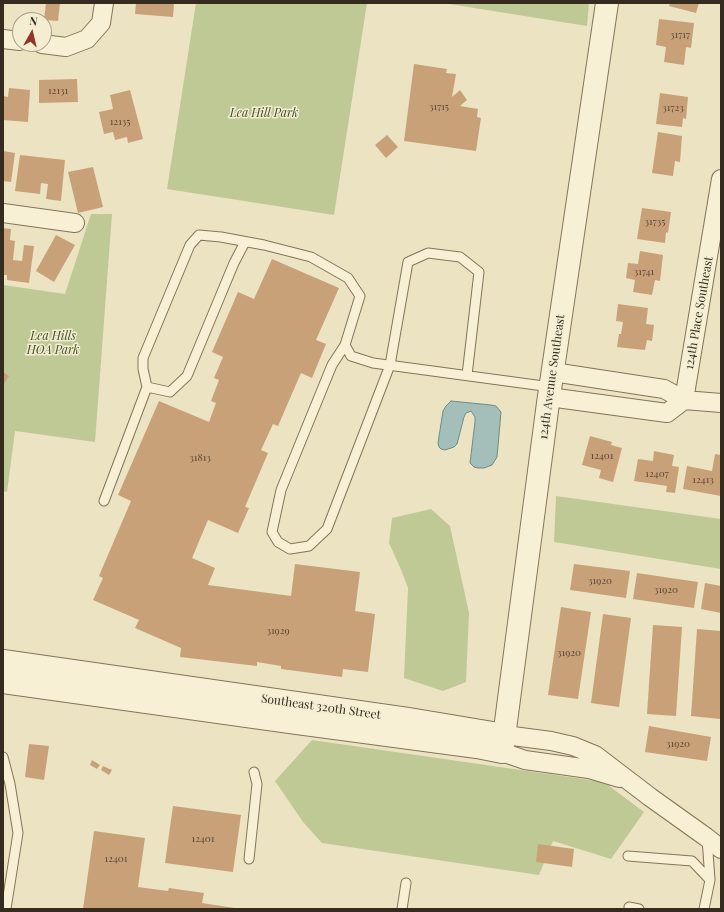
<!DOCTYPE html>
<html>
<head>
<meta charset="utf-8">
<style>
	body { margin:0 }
	#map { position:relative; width:724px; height:912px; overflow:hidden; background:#ece3c2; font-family:"Playfair Display",serif }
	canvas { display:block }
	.frame { position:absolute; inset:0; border:4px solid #352b1e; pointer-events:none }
	.north { position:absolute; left:12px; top:12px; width:40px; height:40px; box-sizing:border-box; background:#f3edd1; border:1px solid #a79f89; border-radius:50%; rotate:8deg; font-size:11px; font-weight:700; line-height:16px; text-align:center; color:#352b1e }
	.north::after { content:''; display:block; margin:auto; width:14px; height:18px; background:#91352d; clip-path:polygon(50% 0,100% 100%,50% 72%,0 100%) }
</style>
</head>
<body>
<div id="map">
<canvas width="724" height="912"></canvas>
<div class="frame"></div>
<div class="north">N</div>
</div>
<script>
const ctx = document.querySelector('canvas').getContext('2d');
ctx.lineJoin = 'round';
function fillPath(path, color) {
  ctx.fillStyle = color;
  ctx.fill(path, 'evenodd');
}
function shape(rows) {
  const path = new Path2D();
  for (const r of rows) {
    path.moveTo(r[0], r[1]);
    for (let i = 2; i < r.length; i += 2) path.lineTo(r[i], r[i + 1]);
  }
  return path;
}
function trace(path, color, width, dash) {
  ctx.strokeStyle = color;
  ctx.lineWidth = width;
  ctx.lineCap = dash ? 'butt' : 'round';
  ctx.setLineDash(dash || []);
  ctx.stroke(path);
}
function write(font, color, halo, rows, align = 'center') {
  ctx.font = font + ' "Playfair Display",serif';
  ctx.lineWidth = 3;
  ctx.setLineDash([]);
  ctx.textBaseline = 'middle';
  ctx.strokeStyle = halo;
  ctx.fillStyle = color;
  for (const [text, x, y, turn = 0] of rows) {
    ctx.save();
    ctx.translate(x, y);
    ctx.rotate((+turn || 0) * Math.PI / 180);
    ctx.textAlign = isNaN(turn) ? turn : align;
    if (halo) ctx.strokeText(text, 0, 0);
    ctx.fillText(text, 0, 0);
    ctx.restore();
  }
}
fillPath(shape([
	[196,3,367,3,334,215,167,189],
	[443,3,589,3,587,26],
	[91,214,112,214,95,442,15,431,7,492,3,491,3,285,65,294],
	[556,496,721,519,721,569,554,542],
	[431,509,450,526,469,613,466,682,443,691,404,678,408,588,402,572,389,543,392,518],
	[312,740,604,782,644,812,611,859,553,841,539,875,322,843,303,822,275,781]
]), '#bfc996');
const water = shape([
	[451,401,491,405,496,406,501,412,497,457,492,465,484,468,478,468,474,467,470,463,475,422,475,417,471,411,466,413,464,417,457,444,454,447,445,450,441,449,439,447,438,443,443,411,446,406,451,401]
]);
fillPath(water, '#a4beb9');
trace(water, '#6c8c87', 1);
fillPath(shape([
	[46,3,60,3,58,21,44,20],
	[136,3,174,3,173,17,135,14],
	[670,3,699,3,696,13,669,6],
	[659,19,694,23,691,48,686,47,684,65,664,62,666,47,656,45],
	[414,64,447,69,446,73,456,74,452,97,460,90,467,100,460,106,478,109,477,117,481,118,476,151,404,141],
	[77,79,78,102,39,103,39,80],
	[9,88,30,90,28,122,3,120,3,96,8,97],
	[130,90,143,139,128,143,127,137,115,140,113,132,104,134,99,112,113,109,110,95],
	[660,93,688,97,686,119,683,118,682,127,656,124],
	[658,132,682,136,680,162,675,161,673,176,652,173],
	[387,135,398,147,386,158,375,145],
	[3,151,15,153,11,182,3,181],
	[20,155,65,160,61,201,46,199,48,184,41,183,40,194,15,191],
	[93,167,103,207,78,213,68,172],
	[642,208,671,212,668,233,666,232,665,243,637,239],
	[3,228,11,229,10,240,15,241,13,260,22,261,24,245,34,246,29,283,7,280,7,275,3,275],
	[56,235,75,245,54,282,36,271],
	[640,251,663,255,660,281,655,280,652,295,633,292,635,280,626,278,628,263,638,264],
	[272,259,339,288,316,340,326,344,312,378,301,373,278,426,273,424,261,450,268,453,245,507,249,508,238,533,208,520,192,558,215,568,208,585,291,596,295,564,360,572,355,611,375,614,368,672,343,669,342,677,281,669,281,666,257,662,257,666,180,657,181,648,135,628,139,620,93,600,103,578,99,576,131,501,118,495,159,401,209,422,216,403,211,401,219,380,214,378,223,357,212,352,238,292,254,299],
	[618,304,648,308,646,324,654,325,652,341,647,340,645,350,617,347,619,334,621,334,623,322,616,321],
	[3,372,9,376,3,385],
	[590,436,612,442,611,445,622,448,613,482,599,478,601,470,582,465],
	[654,451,674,455,672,466,679,467,675,493,666,492,667,486,634,481,638,459,653,461],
	[715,454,721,455,721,496,683,489,687,466,712,471],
	[574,564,630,571,626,598,570,590],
	[637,573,698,582,694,608,633,599],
	[705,583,721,586,721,613,701,609],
	[561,607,591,612,578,699,548,695],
	[603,614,631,618,619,707,591,703],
	[653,625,682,627,676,716,647,714],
	[697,629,721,631,720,719,691,716],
	[649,726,711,737,707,761,645,752],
	[29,744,49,746,44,780,25,777],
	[92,760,100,765,97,769,90,765],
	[103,766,112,770,109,775,101,770],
	[173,806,241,815,233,872,165,863],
	[94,831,145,838,138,887,168,891,169,888,204,893,202,903,241,909,83,909],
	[538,844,574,849,572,867,536,862]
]), '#c8a179');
const service = shape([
	[345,345,332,365,281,490,272,532,278,542,290,549,309,546,327,529,390,365,408,262,428,253,460,257,479,272,467,375],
	[147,387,170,392,187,376,234,263,245,242],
	[104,501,147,387,143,369,143,358,190,245,199,235,221,237,264,245,311,257,348,278,360,296,345,345,351,356,373,363,551,387],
	[3,757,10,784,18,833,6,909],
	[628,856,692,861,710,880],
	[249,859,257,784,254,772],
	[629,907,639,909],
	[402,909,406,883],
	[704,909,710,880,707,838]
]);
const minor = shape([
	[3,39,20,41],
	[42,44,66,47,87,39,101,23,104,3],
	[3,213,75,223],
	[553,372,664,389,684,400,721,403],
	[549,397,667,413,684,400],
	[684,400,721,179],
	[505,735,551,741,573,746,595,755,650,797,706,837,721,849],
	[502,752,525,760,589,769,619,778]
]);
const tertiary = shape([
	[3,661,408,719,505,735],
	[3,682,297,723,477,747,502,752,548,403,607,3]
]);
trace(service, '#84745a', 11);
trace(minor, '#84745a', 20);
trace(tertiary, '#84745a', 24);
trace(service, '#f7f0d4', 9);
trace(minor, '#f7f0d4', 18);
trace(tertiary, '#f7f0d4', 22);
write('10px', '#5a4835', null, [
	["31717",680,35],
	["12131",58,91],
	["31715",439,107],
	["31723",673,108],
	["12135",120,122],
	["31735",655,222],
	["31741",644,272],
	["12401",602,456],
	["31813",200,458],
	["12407",657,474],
	["12413",703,480],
	["31920",600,581],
	["31920",666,590],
	["31929",278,631],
	["31920",569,653],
	["31920",678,744],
	["12401",203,839],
	["12401",116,859]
]);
write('italic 12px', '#425025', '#f3edd1', [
	["Lea Hill Park",264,113],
	["Lea Hills",53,336],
	["HOA Park",53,350]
]);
write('12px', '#352b1e', '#f3edd1', [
	["124th Place Southeast",699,313,-80],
	["124th Avenue Southeast",552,377,-82],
	["Southeast 320th Street",321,707,8]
]);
</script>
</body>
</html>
